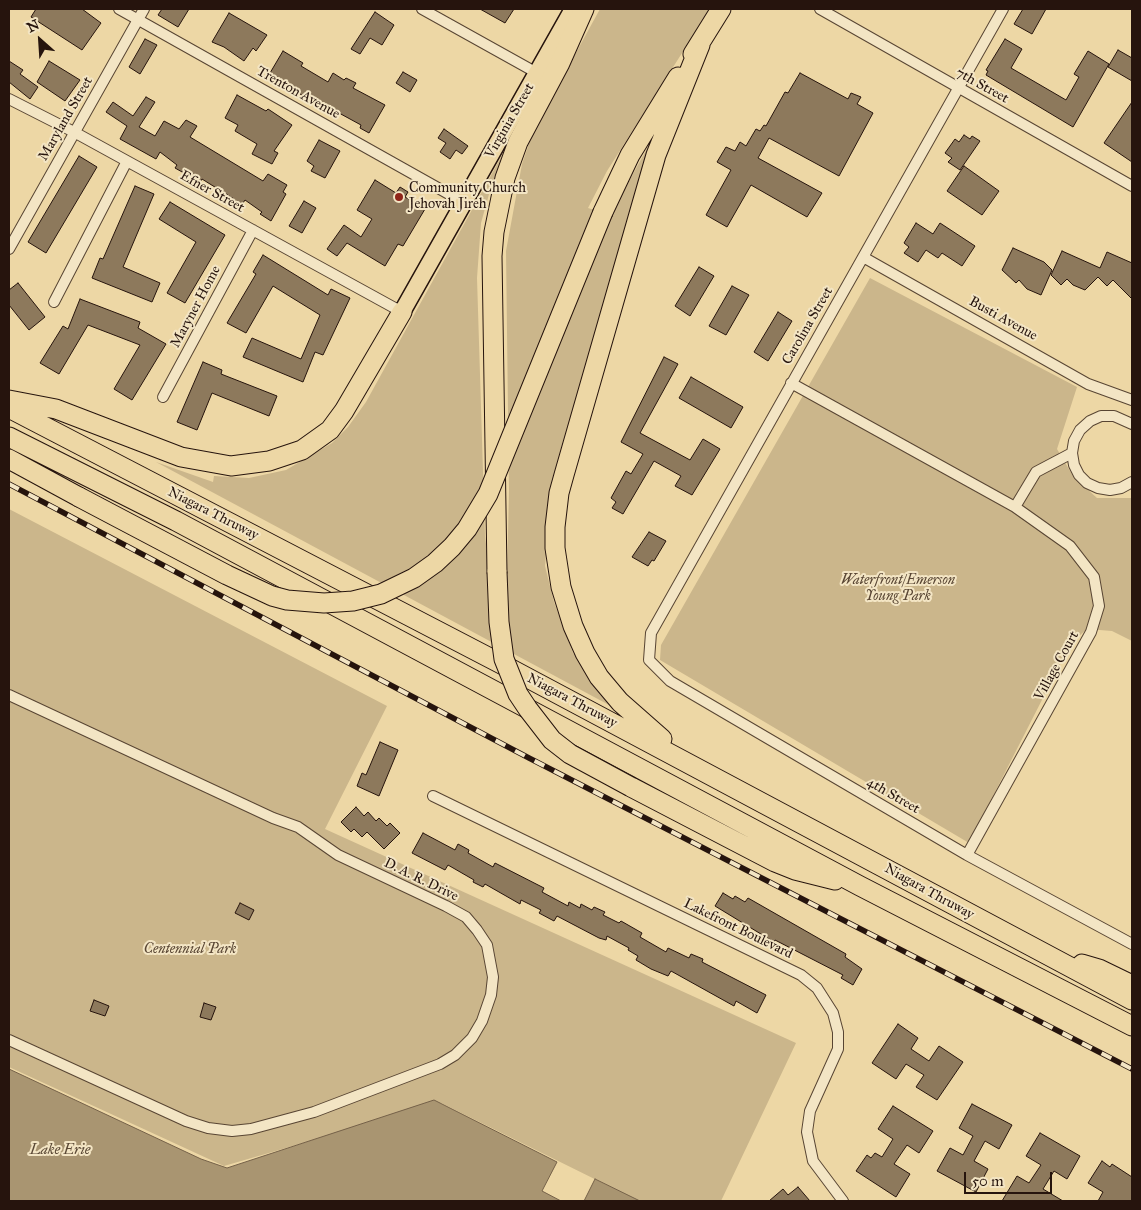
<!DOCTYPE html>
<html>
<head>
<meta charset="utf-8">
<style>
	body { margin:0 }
	#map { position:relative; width:1141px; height:1210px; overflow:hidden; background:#edd7a5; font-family:"IM FELL Great Primer",serif }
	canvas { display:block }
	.frame { position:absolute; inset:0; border:10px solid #26140d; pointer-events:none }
	.north { position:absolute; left:15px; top:15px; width:50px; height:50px; -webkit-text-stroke:4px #f3e5c4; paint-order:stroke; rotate:334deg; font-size:14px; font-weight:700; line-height:20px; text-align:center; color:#26140d }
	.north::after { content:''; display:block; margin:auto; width:18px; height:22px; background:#26140d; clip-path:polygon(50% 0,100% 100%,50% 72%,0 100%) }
	.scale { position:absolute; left:964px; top:1172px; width:88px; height:22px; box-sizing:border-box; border:2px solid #26140d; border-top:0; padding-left:6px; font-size:15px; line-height:18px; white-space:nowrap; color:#26140d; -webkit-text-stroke:4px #f3e5c4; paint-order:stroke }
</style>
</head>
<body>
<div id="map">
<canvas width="1141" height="1210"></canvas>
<div class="frame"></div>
<div class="north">N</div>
<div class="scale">50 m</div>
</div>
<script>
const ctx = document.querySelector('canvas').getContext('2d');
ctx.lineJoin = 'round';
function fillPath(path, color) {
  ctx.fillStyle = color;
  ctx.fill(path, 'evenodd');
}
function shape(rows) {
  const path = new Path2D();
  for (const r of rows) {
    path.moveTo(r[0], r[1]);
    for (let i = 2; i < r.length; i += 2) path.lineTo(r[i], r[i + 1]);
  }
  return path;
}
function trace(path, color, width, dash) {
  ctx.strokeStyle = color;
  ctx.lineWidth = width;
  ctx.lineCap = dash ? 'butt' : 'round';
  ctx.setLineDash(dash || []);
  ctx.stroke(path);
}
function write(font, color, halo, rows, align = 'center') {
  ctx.font = font + ' "IM FELL Great Primer",serif';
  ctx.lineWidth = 4;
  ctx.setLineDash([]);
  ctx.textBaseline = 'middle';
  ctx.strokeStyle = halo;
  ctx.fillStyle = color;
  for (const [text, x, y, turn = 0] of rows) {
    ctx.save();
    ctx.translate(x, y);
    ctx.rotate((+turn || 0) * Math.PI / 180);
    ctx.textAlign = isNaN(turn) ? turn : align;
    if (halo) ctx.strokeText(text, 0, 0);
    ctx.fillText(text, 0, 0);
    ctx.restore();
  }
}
fillPath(shape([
	[600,9,710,9,607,171,588,208,610,215,658,129,550,508,545,566,554,602,573,653,609,705,156,462,213,482,214,476,249,478,286,470,332,443,348,427,366,402,511,139,491,187,481,223,477,278,485,536,490,575,507,576,509,491,506,251,522,164,534,129],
	[870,278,1077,387,1057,449,1073,476,1097,498,1132,498,1132,641,1112,631,1087,629,1071,643,969,843,660,660,661,645],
	[9,509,387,706,325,829,796,1043,721,1201,639,1201,441,1103,224,1166,9,1067]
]), '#cbb68b');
const water = shape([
	[9,1069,201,1159,227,1168,434,1100,557,1162,542,1191,561,1201,9,1201,9,1069],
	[595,1179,640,1201,584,1201,595,1179]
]);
fillPath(water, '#a99571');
trace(water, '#756149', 1);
const building = shape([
	[36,9,82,9,101,23,82,50,31,17,36,9],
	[162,9,189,9,178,27,158,15,162,9],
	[480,9,514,9,505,23,480,9],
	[1023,9,1046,9,1032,34,1014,24,1023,9],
	[375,12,394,25,382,45,370,38,360,54,351,49,375,12],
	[229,13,267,35,256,51,253,48,244,61,224,47,212,42,229,13],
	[145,39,157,45,140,74,129,67,145,39],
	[1005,39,1022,49,1011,68,1066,100,1079,77,1074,74,1088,51,1109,64,1073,127,986,75,988,71,986,70,1005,39],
	[1118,50,1132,58,1132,81,1108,67,1118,50],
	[283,51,303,63,301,66,328,82,333,73,344,80,346,78,356,83,353,88,385,105,369,133,360,128,361,125,339,113,314,101,313,103,293,89,294,87,270,73,283,51],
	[9,61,23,70,20,74,38,87,30,99,9,82,9,61],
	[49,61,80,80,65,101,37,82,49,61],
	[403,72,417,80,410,92,396,83,403,72],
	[800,73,848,99,851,93,861,97,857,104,873,113,839,176,769,138,758,158,822,193,807,217,751,185,727,227,706,215,731,170,717,162,726,147,735,151,740,142,746,146,756,129,760,131,764,125,766,126,785,92,788,93,800,73],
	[237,95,266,111,268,109,292,125,274,151,278,153,272,164,252,154,257,144,235,131,238,125,225,118,237,95],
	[146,97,155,102,139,127,155,136,164,121,179,129,186,120,197,126,190,137,263,181,268,174,287,185,283,192,286,194,271,221,260,214,262,212,245,200,241,206,233,201,234,199,202,179,200,182,175,168,177,165,160,152,156,159,120,139,127,126,106,112,113,102,133,116,146,97],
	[1132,102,1132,162,1104,143,1132,102],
	[444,129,468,146,462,154,456,150,450,159,440,152,446,143,438,138,444,129],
	[964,135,970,139,972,136,980,141,960,170,948,162,952,158,945,153,955,139,959,142,964,135],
	[319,140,340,151,325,178,311,171,314,166,307,161,319,140],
	[79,156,97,167,46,253,28,242,79,156],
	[964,166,999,191,982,215,947,191,964,166],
	[375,180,396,193,400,187,408,192,405,197,425,209,403,246,398,244,385,266,347,243,337,256,327,249,344,225,361,237,372,219,357,210,375,180],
	[135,186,154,194,123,267,160,283,152,302,92,278,100,258,103,259,135,186],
	[304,201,316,208,302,233,289,226,304,201],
	[170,202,225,235,185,303,167,293,196,242,159,219,170,202],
	[916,223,933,234,940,223,975,246,962,266,942,253,938,258,926,250,918,262,904,253,909,247,904,243,916,223],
	[1013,248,1044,262,1052,270,1041,295,1027,289,1019,280,1016,283,1002,270,1013,248],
	[1062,251,1100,268,1107,252,1132,263,1132,299,1113,280,1107,286,1098,277,1085,290,1073,285,1067,279,1061,285,1051,275,1062,251],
	[263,255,328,295,331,289,350,298,323,355,315,352,303,382,243,357,252,338,301,359,320,315,273,286,246,333,227,323,256,274,253,272,263,255],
	[699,267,714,276,690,316,675,306,699,267],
	[18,283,45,317,29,330,9,305,9,290,18,283],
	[732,286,749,295,726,335,709,326,732,286],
	[80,299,140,322,138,328,166,344,132,400,114,389,140,345,88,325,59,374,40,363,63,326,68,329,80,299],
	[778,312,792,321,768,361,754,352,778,312],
	[664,357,678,364,640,433,690,460,703,439,720,449,692,495,675,486,681,476,654,461,623,514,612,508,616,502,611,498,626,471,631,474,643,454,621,442,664,357],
	[203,362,222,370,221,374,277,396,269,416,212,393,197,430,177,422,203,362],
	[691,377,743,407,731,428,679,398,691,377],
	[649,532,666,541,654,561,652,560,648,566,632,557,649,532],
	[380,742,398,750,379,796,357,786,362,773,366,775,380,742],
	[356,807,364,816,368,812,376,821,379,818,387,826,390,823,400,833,384,849,367,832,362,837,354,829,351,832,341,822,356,807],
	[423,833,455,850,458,844,469,850,468,853,493,867,495,863,544,888,542,892,568,906,569,902,580,908,581,904,592,910,594,907,605,912,603,915,619,923,621,921,642,933,640,937,666,952,668,948,689,958,691,954,703,959,702,962,766,995,757,1013,736,1001,734,1006,671,971,668,976,651,969,636,960,638,956,628,950,629,948,607,936,606,940,599,938,557,916,554,921,539,913,541,910,521,900,520,904,485,884,483,887,473,882,474,880,448,865,445,870,412,853,423,833],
	[723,893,733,899,735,896,745,902,748,898,846,954,845,957,862,969,853,985,841,978,843,975,775,940,774,942,715,906,723,893],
	[240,903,254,910,249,920,235,913,240,903],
	[94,1000,109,1006,105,1016,90,1011,94,1000],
	[204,1003,216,1007,211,1020,200,1017,204,1003],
	[898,1024,918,1038,911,1049,929,1061,939,1046,963,1062,937,1100,916,1087,924,1075,906,1064,896,1079,872,1063,898,1024],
	[972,1104,1012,1125,999,1149,985,1141,974,1161,988,1169,976,1192,937,1171,950,1148,963,1155,973,1136,959,1128,972,1104],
	[893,1106,933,1131,919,1153,907,1145,894,1164,910,1174,896,1197,856,1171,867,1155,871,1158,875,1153,882,1157,893,1139,878,1129,893,1106],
	[1040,1133,1080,1156,1067,1179,1054,1171,1043,1189,1063,1201,1002,1201,1017,1176,1029,1183,1041,1165,1026,1156,1040,1133],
	[1102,1161,1110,1167,1112,1164,1132,1177,1132,1201,1098,1201,1103,1192,1088,1183,1102,1161],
	[798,1187,810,1201,769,1201,783,1189,788,1195,798,1187]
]);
fillPath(building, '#8d795c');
trace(building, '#26140d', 1);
const street = shape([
	[119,9,463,202],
	[422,9,537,73],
	[820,9,1132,186],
	[1003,9,651,633,649,660,670,681,967,855,1132,944],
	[9,99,74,132,402,312],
	[9,249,144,9],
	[863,257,1088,384,1132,400],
	[54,302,127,161],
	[791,383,1015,507,1070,546,1094,577,1099,606,1091,632,967,855],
	[163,397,253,230],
	[1132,424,1114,416,1101,416,1090,421,1080,430,1074,441,1072,453,1074,465,1079,475,1087,483,1098,488,1110,490,1121,488,1132,482],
	[1015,507,1036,472,1072,453],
	[9,695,273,818,298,827,338,855,446,906,466,917,477,930,487,945,493,977,491,995,482,1021,472,1038,455,1055,440,1064,314,1112,251,1129,232,1131,208,1128,186,1121,9,1040],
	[433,796,801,975,817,988,833,1013,838,1032,838,1049,810,1111,807,1132,813,1161,843,1201]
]);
const primary = shape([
	[402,312,573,9]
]);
const highway = shape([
	[693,54,721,9],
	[603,212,630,155,678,77],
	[9,400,56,409,181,457,231,466,269,461,302,450,330,430,344,411,402,312],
	[9,408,511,669,1132,1000],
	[9,437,176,521,860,886,1132,1026],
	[9,459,79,497],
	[497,572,492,256,494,232,505,178,518,142,560,63,584,9],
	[662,739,620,702,599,677,585,653,573,626,561,587,555,548,555,527,559,493,564,475,656,155,700,45],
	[631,787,775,862,795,870,835,880],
	[1082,964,1099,969,1132,985]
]);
trace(street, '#584533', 12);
trace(primary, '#26140d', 19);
trace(highway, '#26140d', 21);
trace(street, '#f3e5c4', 10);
trace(primary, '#edd7a5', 16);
trace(highway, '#edd7a5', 19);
const rail = shape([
	[9,484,529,758,1132,1069]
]);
trace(rail, '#26140d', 5.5);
trace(rail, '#f3e5c4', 4, [11]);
const highwayBridge = shape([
	[79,497,227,575,272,596,287,600,324,603,353,601,381,594,414,578,435,563,452,547,467,529,488,494,603,212],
	[497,572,499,622,504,659,518,694,528,709,552,740,570,754,631,787]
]);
trace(highwayBridge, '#26140d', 21, []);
trace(highwayBridge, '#edd7a5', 19);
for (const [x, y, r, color] of [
	[399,197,5,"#8f2418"]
]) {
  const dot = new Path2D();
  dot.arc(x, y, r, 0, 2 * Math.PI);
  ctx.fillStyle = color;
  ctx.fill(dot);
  trace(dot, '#f3e5c4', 2);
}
write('14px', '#26140d', '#f3e5c4', [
	["7th Street",982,86,29],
	["Trenton Avenue",298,93,29],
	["Maryland Street",66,119,-60],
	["Virginia Street",510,121,-60],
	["Efner Street",212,192,29],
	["Maryner Home",196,307,-62],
	["Busti Avenue",1003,319,29],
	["Carolina Street",808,326,-60],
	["Niagara Thruway",213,514,27],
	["Village Court",1057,666,-61],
	["Niagara Thruway",572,701,28],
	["4th Street",893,796,30],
	["D. A. R. Drive",421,880,26],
	["Niagara Thruway",929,892,29],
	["Lakefront Boulevard",738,929,26]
]);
write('14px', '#26140d', '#f3e5c4', [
	["Community Church",409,189],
	["Jehovah Jireh",409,205]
], 'left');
write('italic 14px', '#584533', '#f3e5c4', [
	["Waterfront/Emerson",898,581],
	["Young Park",898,597],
	["Centennial Park",190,950]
]);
write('italic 15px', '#5a4835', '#f3e5c4', [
	["Lake Erie",60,1150]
]);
</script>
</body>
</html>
